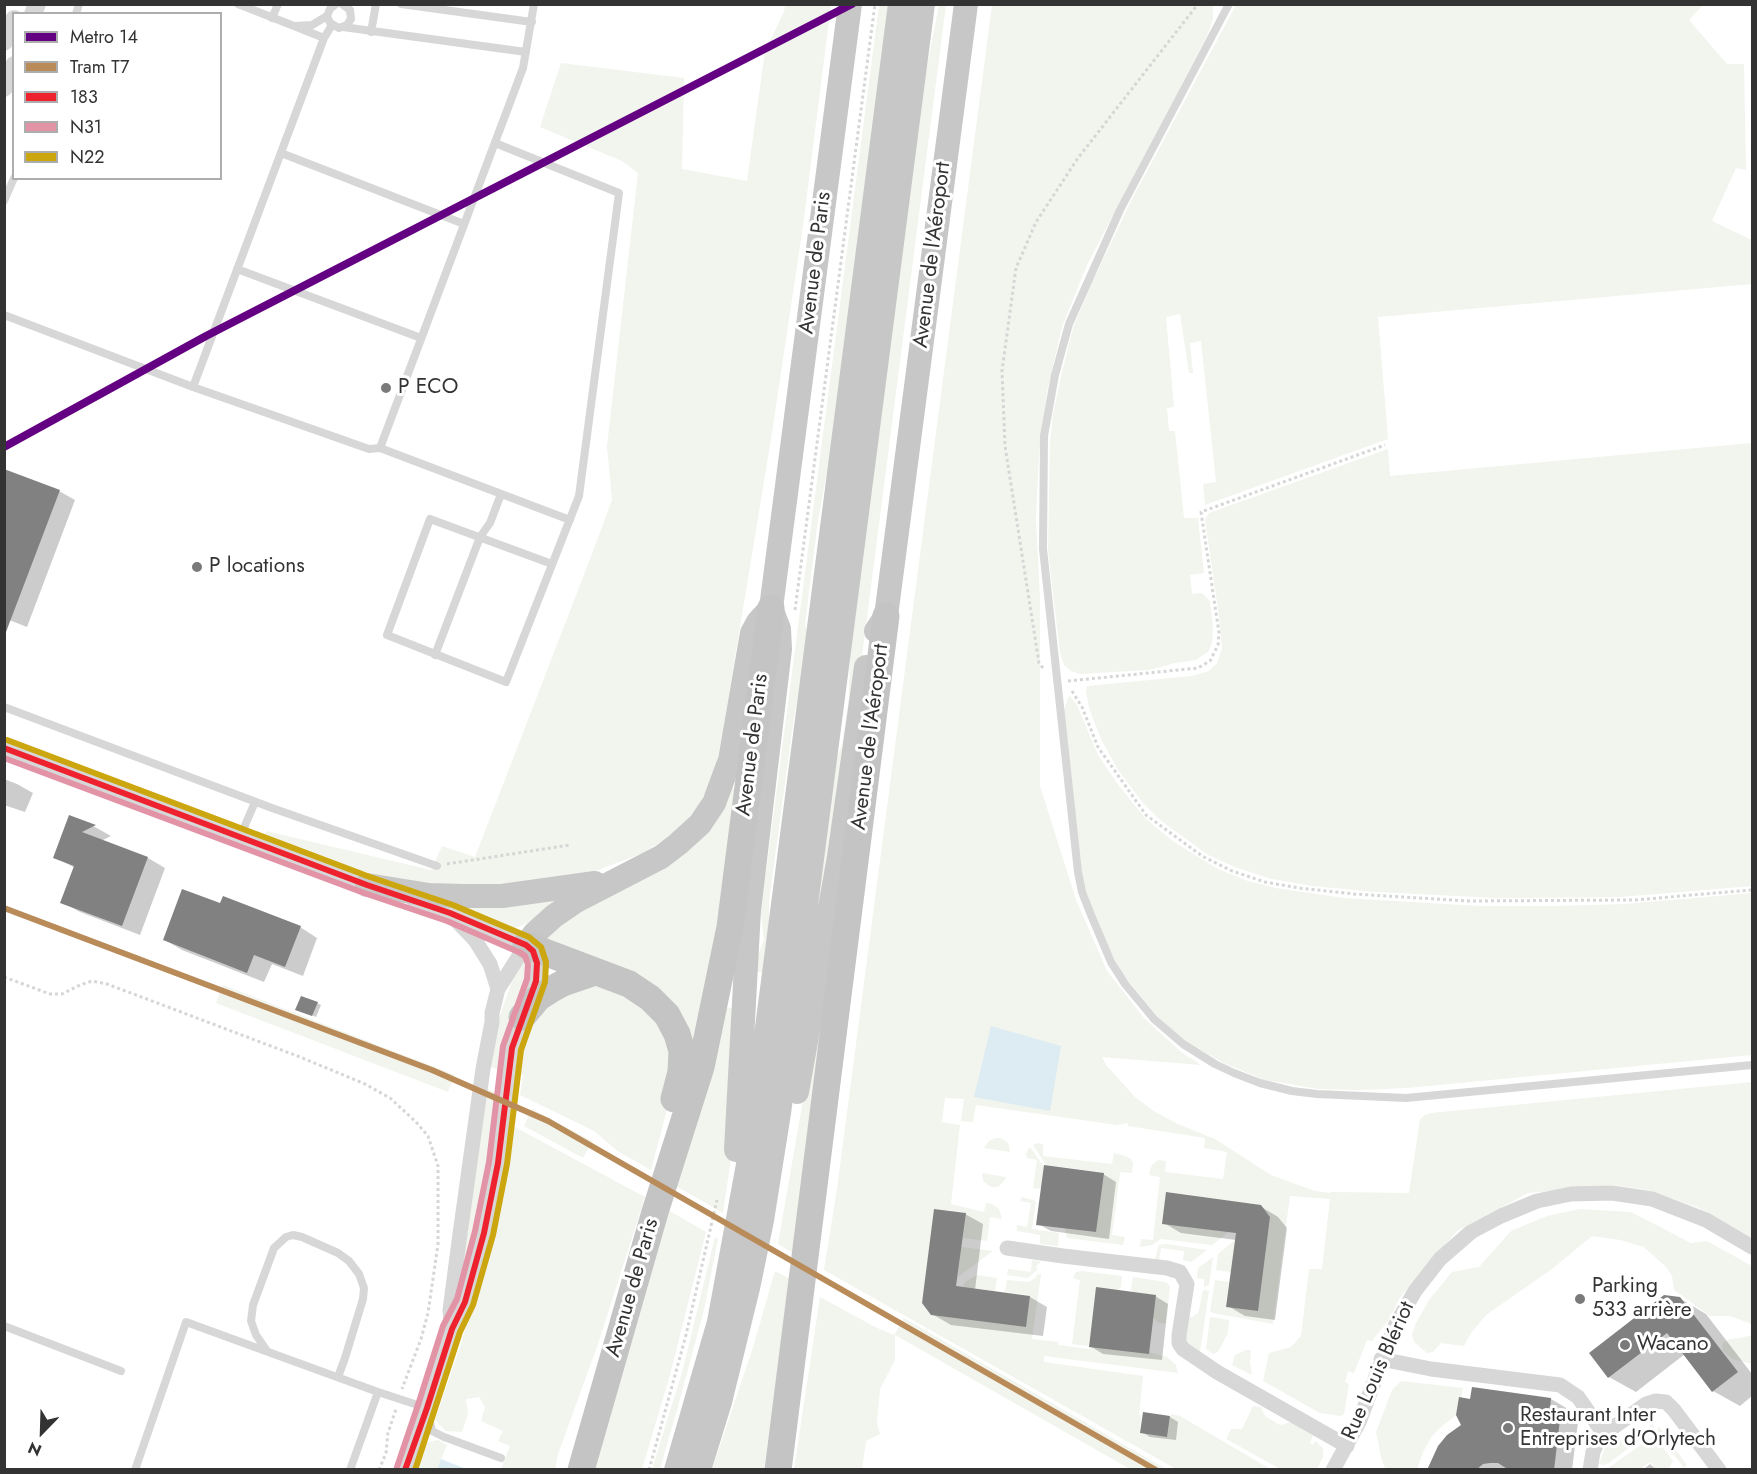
<!DOCTYPE html>
<html>
<head>
<meta charset="utf-8">
<style>
	body { margin:0 }
	#map { position:relative; width:1757px; height:1474px; overflow:hidden; background:#fff; font-family:Jost,sans-serif }
	canvas { display:block }
	.frame { position:absolute; inset:0; border:6px solid #333; pointer-events:none }
	.legend { position:absolute; left:12px; top:12px; width:210px; height:168px; box-sizing:border-box; background:#fff; border:2px solid #adadad; margin:0; padding:8px 10px; list-style:none; font-size:18px; color:#333 }
	.legend li { display:flex; align-items:center; gap:12px; height:30px }
	.legend b { width:30px; border:2px solid #adadad }
	.north { position:absolute; left:12px; top:1402px; width:60px; height:60px; -webkit-text-stroke:4px #fff; paint-order:stroke; rotate:203deg; font-size:16px; font-weight:700; line-height:24px; text-align:center; color:#333 }
	.north::after { content:''; display:block; margin:auto; width:21px; height:27px; background:#333; clip-path:polygon(50% 0,100% 100%,50% 72%,0 100%) }
</style>
</head>
<body>
<div id="map">
<canvas width="1757" height="1474"></canvas>
<div class="frame"></div>
<ul class="legend">
<li><b style="height:8px;background:#640082"></b>Metro 14</li>
<li><b style="height:8px;background:#b98b59"></b>Tram T7</li>
<li><b style="height:8px;background:#ed222e"></b>183</li>
<li><b style="height:8px;background:#e293a6"></b>N31</li>
<li><b style="height:8px;background:#cca60e"></b>N22</li>
</ul>
<div class="north">N</div>
</div>
<script>
const ctx = document.querySelector('canvas').getContext('2d');
ctx.lineJoin = 'round';
function fillPath(path, color) {
  ctx.fillStyle = color;
  ctx.fill(path, 'evenodd');
}
function shape(rows) {
  const path = new Path2D();
  for (const r of rows) {
    path.moveTo(r[0], r[1]);
    for (let i = 2; i < r.length; i += 2) path.lineTo(r[i], r[i + 1]);
  }
  return path;
}
function trace(path, color, width, dash) {
  ctx.strokeStyle = color;
  ctx.lineWidth = width;
  ctx.lineCap = dash ? 'butt' : 'round';
  ctx.setLineDash(dash || []);
  ctx.stroke(path);
}
function write(font, color, halo, rows, align = 'center') {
  ctx.font = font + ' Jost,sans-serif';
  ctx.lineWidth = 6;
  ctx.setLineDash([]);
  ctx.textBaseline = 'middle';
  ctx.strokeStyle = halo;
  ctx.fillStyle = color;
  for (const [text, x, y, turn = 0] of rows) {
    ctx.save();
    ctx.translate(x, y);
    ctx.rotate((+turn || 0) * Math.PI / 180);
    ctx.textAlign = isNaN(turn) ? turn : align;
    if (halo) ctx.strokeText(text, 0, 0);
    ctx.fillText(text, 0, 0);
    ctx.restore();
  }
}
fillPath(shape([
	[785,5,831,5,803,226,771,439,723,730,715,773,696,810,678,830,643,853,566,882,473,890,404,883,339,864,264,837,266,831,431,870,442,846,475,857,592,554,612,500,607,446,638,173,622,161,540,127,561,63,684,78,682,169,747,181,765,51,784,12],
	[879,5,888,5,867,188,829,462,818,520,805,625,809,635,794,717,769,901,769,934,765,972,751,972,764,940,756,871,766,872],
	[939,5,946,5,857,695,825,910,810,946,837,757,842,745,849,698,850,638,918,112],
	[992,5,1213,5,1213,19,1207,36,1087,265,1062,327,1047,392,1039,454,1036,519,1040,599,1040,786,1076,900,1107,971,1144,1018,1181,1052,1201,1065,1102,1057,1106,1065,1135,1097,1155,1112,1178,1124,1215,1139,1271,1175,1315,1191,1330,1193,1331,1192,1409,1193,1420,1119,1425,1115,1431,1113,1752,1082,1752,1238,1699,1208,1648,1190,1614,1185,1528,1193,1457,1231,1401,1296,1388,1321,1372,1341,1367,1340,1354,1373,1348,1371,1345,1382,1349,1384,1344,1414,1341,1416,1320,1413,1263,1381,1269,1353,1291,1347,1301,1336,1309,1269,1322,1269,1330,1199,1290,1196,1273,1324,1213,1313,1210,1311,1215,1280,1229,1282,1226,1305,1228,1307,1255,1311,1258,1309,1270,1217,1261,1205,1168,1192,1164,1224,1229,1232,1212,1245,1161,1239,1152,1245,1140,1247,1141,1239,1153,1240,1160,1177,1149,1175,1151,1167,1154,1163,1159,1160,1166,1161,1165,1172,1223,1179,1227,1152,1204,1148,1205,1138,1128,1126,1128,1123,1117,1125,976,1105,973,1122,961,1121,964,1099,945,1098,942,1122,960,1125,951,1204,984,1212,986,1203,992,1204,999,1209,1002,1219,990,1217,987,1241,963,1238,966,1215,964,1212,936,1209,934,1211,922,1303,931,1315,1024,1327,1026,1325,1030,1298,1028,1295,1005,1292,1007,1280,1029,1282,1035,1278,1038,1274,1041,1274,1032,1339,1058,1342,1058,1345,1089,1349,1091,1347,1149,1352,1167,1357,1176,1365,1178,1373,1044,1356,1044,1362,1143,1376,1139,1415,1141,1415,1140,1433,1167,1437,1171,1414,1180,1416,1272,1470,1176,1469,824,1270,837,1189],
	[1236,5,1703,5,1689,20,1727,64,1744,64,1746,170,1736,168,1712,221,1752,240,1752,284,1378,317,1388,439,1205,505,1203,484,1216,482,1201,341,1190,343,1193,373,1189,373,1180,314,1166,317,1174,407,1167,408,1169,431,1175,431,1184,518,1198,518,1204,573,1190,575,1192,594,1202,593,1210,601,1213,628,1212,642,1209,651,1196,660,1175,663,1149,670,1080,674,1071,671,1064,665,1060,653,1048,551,1050,443,1053,414,1062,372,1073,328,1091,285,1131,201],
	[1752,443,1752,886,1621,897,1496,898,1376,892,1312,886,1272,879,1237,868,1208,855,1160,820,1143,803,1118,770,1101,739,1089,708,1086,691,1087,686,1192,676,1209,671,1217,663,1222,648,1219,617,1205,520,1209,513,1388,449,1390,476],
	[1069,695,1077,705,1098,755,1119,786,1146,819,1174,842,1192,853,1218,869,1248,881,1276,888,1344,898,1480,906,1554,906,1625,904,1752,893,1752,1055,1407,1088,1360,1090,1318,1089,1265,1080,1226,1064,1186,1042,1158,1017,1125,977,1102,937,1083,883,1064,710],
	[729,787,738,790,730,851,691,1065,685,1036,548,944,544,935,552,928,627,885],
	[559,900,528,923,515,928,457,905],
	[526,959,528,959,531,962,532,975,504,1073,489,1066,497,1024,512,981],
	[590,981,649,1002,673,1046,669,1102,651,1170,619,1152,594,1131,520,1095,523,1075,514,1073,519,1043,537,1009],
	[223,985,455,1075,448,1092,216,1003],
	[827,997,793,1253,778,1244,814,1037],
	[725,1007,736,1009,734,1115,730,1165,723,1213,676,1186],
	[485,1088,501,1095,497,1130,483,1206,464,1285,461,1285],
	[532,1109,592,1141,583,1158,524,1126],
	[511,1125,645,1197,598,1344,558,1454,555,1469,501,1469,510,1446,498,1441,503,1431,481,1421,485,1407,479,1397,466,1399,468,1414,462,1432,446,1431,435,1420,461,1344,490,1240],
	[996,1138,1000,1138,1007,1142,1009,1146,1010,1152,984,1148,989,1141],
	[1038,1143,1043,1144,1043,1156,1112,1164,1114,1153,1126,1156,1131,1159,1133,1163,1132,1173,1120,1172,1112,1235,1125,1237,1123,1245,1067,1238,1065,1228,1093,1232,1096,1230,1103,1175,1101,1172,1046,1165,1033,1145],
	[1030,1147,1044,1167,1041,1188,1037,1189,1033,1188,1037,1160,1027,1158,1026,1153],
	[982,1173,1006,1177,1005,1180,998,1187,991,1187,983,1181],
	[1022,1197,1036,1201,1032,1229,1059,1233,1058,1246,1040,1244,1040,1235,1017,1231,1017,1225,1027,1227,1031,1203,1020,1201],
	[1580,1209,1631,1212,1691,1243,1707,1241,1752,1266,1752,1324,1730,1316,1710,1316,1674,1290,1672,1276,1666,1267,1644,1247,1620,1240,1592,1236,1552,1269,1486,1315,1471,1333,1464,1346,1441,1343,1433,1352,1427,1353,1414,1342,1412,1335,1416,1323,1429,1300,1452,1272,1479,1267,1511,1231,1547,1216],
	[668,1210,706,1232,670,1375,642,1469,589,1470],
	[715,1237,718,1239,704,1310,677,1410,660,1469,652,1469,683,1369],
	[1235,1240,1231,1272,1216,1270,1218,1254],
	[1166,1244,1207,1250,1191,1262,1183,1260,1184,1251,1161,1248,1159,1260,1155,1259,1159,1245],
	[961,1247,993,1251,958,1277],
	[1213,1257,1209,1285,1204,1287,1204,1279,1197,1278,1198,1268],
	[1032,1260,1041,1261,1036,1267,1038,1269,1028,1278,1007,1275,1008,1269,1031,1272],
	[775,1271,790,1279,764,1469,712,1470,754,1344],
	[1082,1271,1122,1276,1121,1287,1118,1290,1096,1289,1089,1344,1087,1346,1072,1344,1080,1280,1073,1278,1076,1272],
	[977,1275,997,1278,995,1291,963,1287,965,1282],
	[1133,1277,1166,1282,1170,1286,1166,1324,1157,1322,1153,1317,1156,1297,1154,1295,1133,1292,1131,1289],
	[1203,1290,1209,1291,1200,1352,1189,1346,1186,1340,1189,1317,1194,1317,1195,1314,1198,1314],
	[820,1297,875,1327,894,1335,904,1318,1166,1469,1130,1469,895,1335,895,1360,880,1389,877,1423,880,1434,866,1441,862,1469,794,1469],
	[1212,1317,1229,1320,1228,1333,1218,1352,1213,1354,1206,1349,1210,1318],
	[1752,1335,1752,1364,1732,1359,1723,1351,1722,1344,1729,1339,1740,1338],
	[1246,1350,1251,1350,1250,1362,1252,1375,1232,1365,1235,1355],
	[1401,1381,1463,1388,1461,1398,1459,1398,1456,1415,1441,1427,1432,1436,1423,1452,1417,1469,1386,1469,1382,1461,1376,1432,1392,1390],
	[1253,1406,1261,1407,1265,1416,1278,1424,1281,1425,1291,1422,1313,1435,1310,1443,1313,1445,1315,1441,1323,1448,1323,1457,1317,1469,1280,1469,1226,1439,1231,1429,1242,1429],
	[1653,1424,1654,1426,1652,1430,1609,1463,1604,1465,1599,1464,1605,1448,1617,1436,1624,1445],
	[1659,1427,1687,1465,1684,1468,1657,1432],
	[1652,1437,1656,1438,1673,1461,1669,1468,1656,1469,1652,1464,1649,1463,1640,1469,1607,1469],
	[438,1440,447,1445,437,1469,415,1470,423,1447,428,1442]
]), '#f1f5ed');
fillPath(shape([
	[991,1026,1061,1046,1050,1111,974,1097],
	[441,1459,466,1469,437,1469]
]), '#ddebf3');
fillPath(shape([
	[59,491,75,500,27,627,4,618],
	[4,779,17,784,33,793,25,812,4,805],
	[70,817,95,827,111,836,101,841,148,858,165,868,140,935,80,912,62,902,75,868,55,857],
	[221,905,300,927,317,938,303,976,272,964,264,982,182,950,165,940],
	[317,1003,321,1005,316,1017,301,1011],
	[1103,1174,1116,1182,1109,1239,1051,1231,1038,1224],
	[1260,1206,1278,1217,1287,1228,1275,1320,1245,1316,1228,1306,1236,1240,1181,1233,1164,1223],
	[965,1214,983,1224,975,1290,1030,1297,1047,1307,1043,1336,951,1325,932,1314],
	[1155,1296,1168,1304,1162,1360,1103,1354,1090,1346],
	[1679,1298,1706,1314,1752,1374,1752,1396,1740,1406,1713,1391,1685,1354,1636,1392,1609,1377],
	[1551,1399,1568,1409,1568,1416,1578,1422,1572,1470,1429,1470],
	[1170,1417,1178,1422,1176,1440,1150,1437,1142,1432],
	[1650,1464,1657,1470,1643,1470]
]), '#0003');
fillPath(shape([
	[4,469,60,490,6,632,4,632],
	[69,815,96,825,82,832,148,857,122,926,60,903,74,866,53,858],
	[182,889,220,903,223,896,301,926,285,967,254,955,247,973,163,940],
	[301,996,318,1002,312,1016,295,1010],
	[1044,1165,1104,1173,1096,1232,1036,1225],
	[1166,1192,1261,1205,1270,1217,1258,1311,1226,1307,1236,1233,1162,1224],
	[934,1209,966,1213,956,1286,1030,1296,1026,1327,931,1315,922,1303],
	[1096,1287,1156,1295,1149,1354,1089,1347],
	[1664,1295,1680,1297,1738,1372,1712,1392,1667,1333,1608,1378,1589,1353],
	[1472,1387,1551,1398,1550,1409,1561,1411,1554,1470,1509,1470,1498,1463,1490,1463,1483,1464,1476,1470,1427,1470,1438,1446,1447,1435,1461,1425,1456,1415,1459,1397,1470,1399],
	[1143,1412,1170,1416,1167,1437,1140,1433]
]), '#818181');
trace(shape([
	[795,610,875,4],
	[1043,668,1039,663,1005,446,1002,371,1016,268,1036,222,1078,158,1198,4],
	[1068,681,1198,668,1210,661,1218,645,1219,633,1201,512,1385,445],
	[1072,691,1082,707,1098,747,1146,815,1202,856,1232,871,1265,882,1299,888,1354,894,1468,901,1634,900,1752,890],
	[447,864,570,845],
	[4,977,50,994,62,994,80,985,92,981,107,984,300,1057,365,1084,390,1098,416,1122,428,1136,438,1166,438,1244,428,1313,421,1339,402,1389],
	[379,1470,386,1453,388,1433,396,1409],
	[649,1470,686,1335,717,1200]
]), '#d6d6d6', 3, [3, 3]);
trace(shape([
	[238,4,294,26],
	[336,4,330,9,327,16,330,23,339,28,347,25,351,19,350,10,342,4],
	[401,4,532,22],
	[1229,4,1120,210,1069,324,1055,375,1044,436,1043,549,1078,872,1082,892,1091,915,1111,962,1125,984,1154,1019,1183,1044,1215,1064,1234,1073,1260,1083,1292,1091,1317,1094,1406,1098,1752,1065],
	[76,14,79,4],
	[272,18,278,4],
	[343,27,526,52],
	[371,32,376,4],
	[324,38,294,26,312,25,327,16],
	[495,143,619,193,579,496,506,682,387,635,430,519,552,564],
	[281,153,464,224],
	[4,201,14,178],
	[237,269,421,338],
	[4,315,193,387,369,449,380,448,570,520],
	[193,387,324,38,332,25],
	[380,448,523,68,534,4],
	[435,655,480,537,490,523,501,494],
	[4,707,272,808,437,866],
	[240,837,255,802],
	[4,1326,121,1371],
	[267,1351,256,1335,251,1321,253,1305,274,1248,286,1237,293,1235,302,1237,338,1253,349,1261,359,1274,364,1288,363,1299,345,1358,338,1377],
	[135,1470,186,1322,378,1392,427,1408,432,1431,444,1437,501,1458],
	[350,1470,378,1392]
]), '#d7d7d7', 8);
trace(shape([
	[4,748,374,887],
	[454,918,475,940,490,964,498,989],
	[1007,1248,1063,1256,1149,1266,1167,1268,1180,1272,1187,1284,1179,1335,1179,1343,1183,1349,1217,1372,1347,1446],
	[451,1326,450,1310,460,1234,483,1069,492,1022,492,1013,498,989,526,945],
	[1381,1359,1431,1369,1560,1385,1578,1397,1604,1434,1598,1441,1593,1452,1590,1470],
	[1604,1434,1646,1404,1655,1401,1666,1402,1674,1410,1719,1470],
	[405,1470,427,1408,452,1329,465,1302,474,1271,484,1233,498,1163,512,1048,536,981,537,963,533,951,526,945,450,913,414,901],
	[1333,1470,1359,1422,1396,1324,1415,1291,1440,1259,1471,1232,1501,1216,1537,1201,1571,1194,1612,1193,1652,1199,1706,1220,1752,1247]
]), '#d7d7d7', 15);
trace(shape([
	[33,14,37,4],
	[4,42,14,19],
	[4,88,14,65]
]), '#d7d7d7', 18);
trace(shape([
	[876,631,886,616,966,4],
	[367,885,429,895,463,896,502,896,595,883],
	[526,945,534,934,554,916,576,901,661,857,678,844,700,824,714,803,730,760,752,633,758,622,771,608],
	[797,1092,839,857,866,667],
	[736,1150,749,910,780,649,779,629,771,608,850,4],
	[676,1470,719,1322,752,1143,900,4],
	[699,1470,720,1402,748,1288,762,1220,779,1113,923,4]
]), '#c7c7c7', 24);
trace(shape([
	[526,945,629,984,650,998,667,1015,677,1034,682,1051,681,1072,674,1099],
	[522,1017,538,998,552,989,563,983,595,972],
	[581,1470,655,1212,701,1067,730,927,771,608],
	[778,1470,886,616]
]), '#c4c4c4', 27);
trace(shape([
	[4,748,367,885,450,913,526,945,533,951,537,963,536,981,512,1048,498,1163,484,1233,465,1302,452,1329,427,1408,405,1470]
]), '#ed222e', 6);
trace(shape([
	[4,758,364,893,447,921,521,953,525,956,528,964,527,979,503,1046,489,1162,475,1231,457,1299,443,1326,418,1405,397,1467]
]), '#e293a6', 6);
trace(shape([
	[7,740,370,877,453,905,529,937,541,947,546,962,545,982,521,1050,507,1164,493,1235,473,1305,460,1332,415,1470]
]), '#cca60e', 6);
trace(shape([
	[4,908,432,1070,548,1121,1156,1470]
]), '#b98b59', 6);
trace(shape([
	[4,447,206,336,852,4]
]), '#640082', 8);
for (const [x, y, r, color] of [
	[386,388,6,"#7a7a7a"],
	[197,567,6,"#7a7a7a"],
	[1580,1299,6,"#7a7a7a"],
	[1625,1345,6,"#7a7a7a"],
	[1508,1428,6,"#7a7a7a"]
]) {
  const dot = new Path2D();
  dot.arc(x, y, r, 0, 2 * Math.PI);
  ctx.fillStyle = color;
  ctx.fill(dot);
  trace(dot, '#fff', 2);
}
write('21px', '#333', '#fff', [
	["Avenue de l'Aéroport",933,255,-83],
	["Avenue de Paris",816,263,-83],
	["Avenue de l'Aéroport",871,737,-83],
	["Avenue de Paris",753,745,-83],
	["Avenue de Paris",633,1288,-74],
	["Rue Louis Blériot",1379,1371,-66]
]);
write('21px', '#333', '#fff', [
	["P ECO",398,388],
	["P locations",209,567],
	["Parking",1592,1287],
	["533 arrière",1592,1311],
	["Wacano",1637,1345],
	["Restaurant Inter",1520,1416],
	["Entreprises d'Orlytech",1520,1440]
], 'left');
</script>
</body>
</html>
